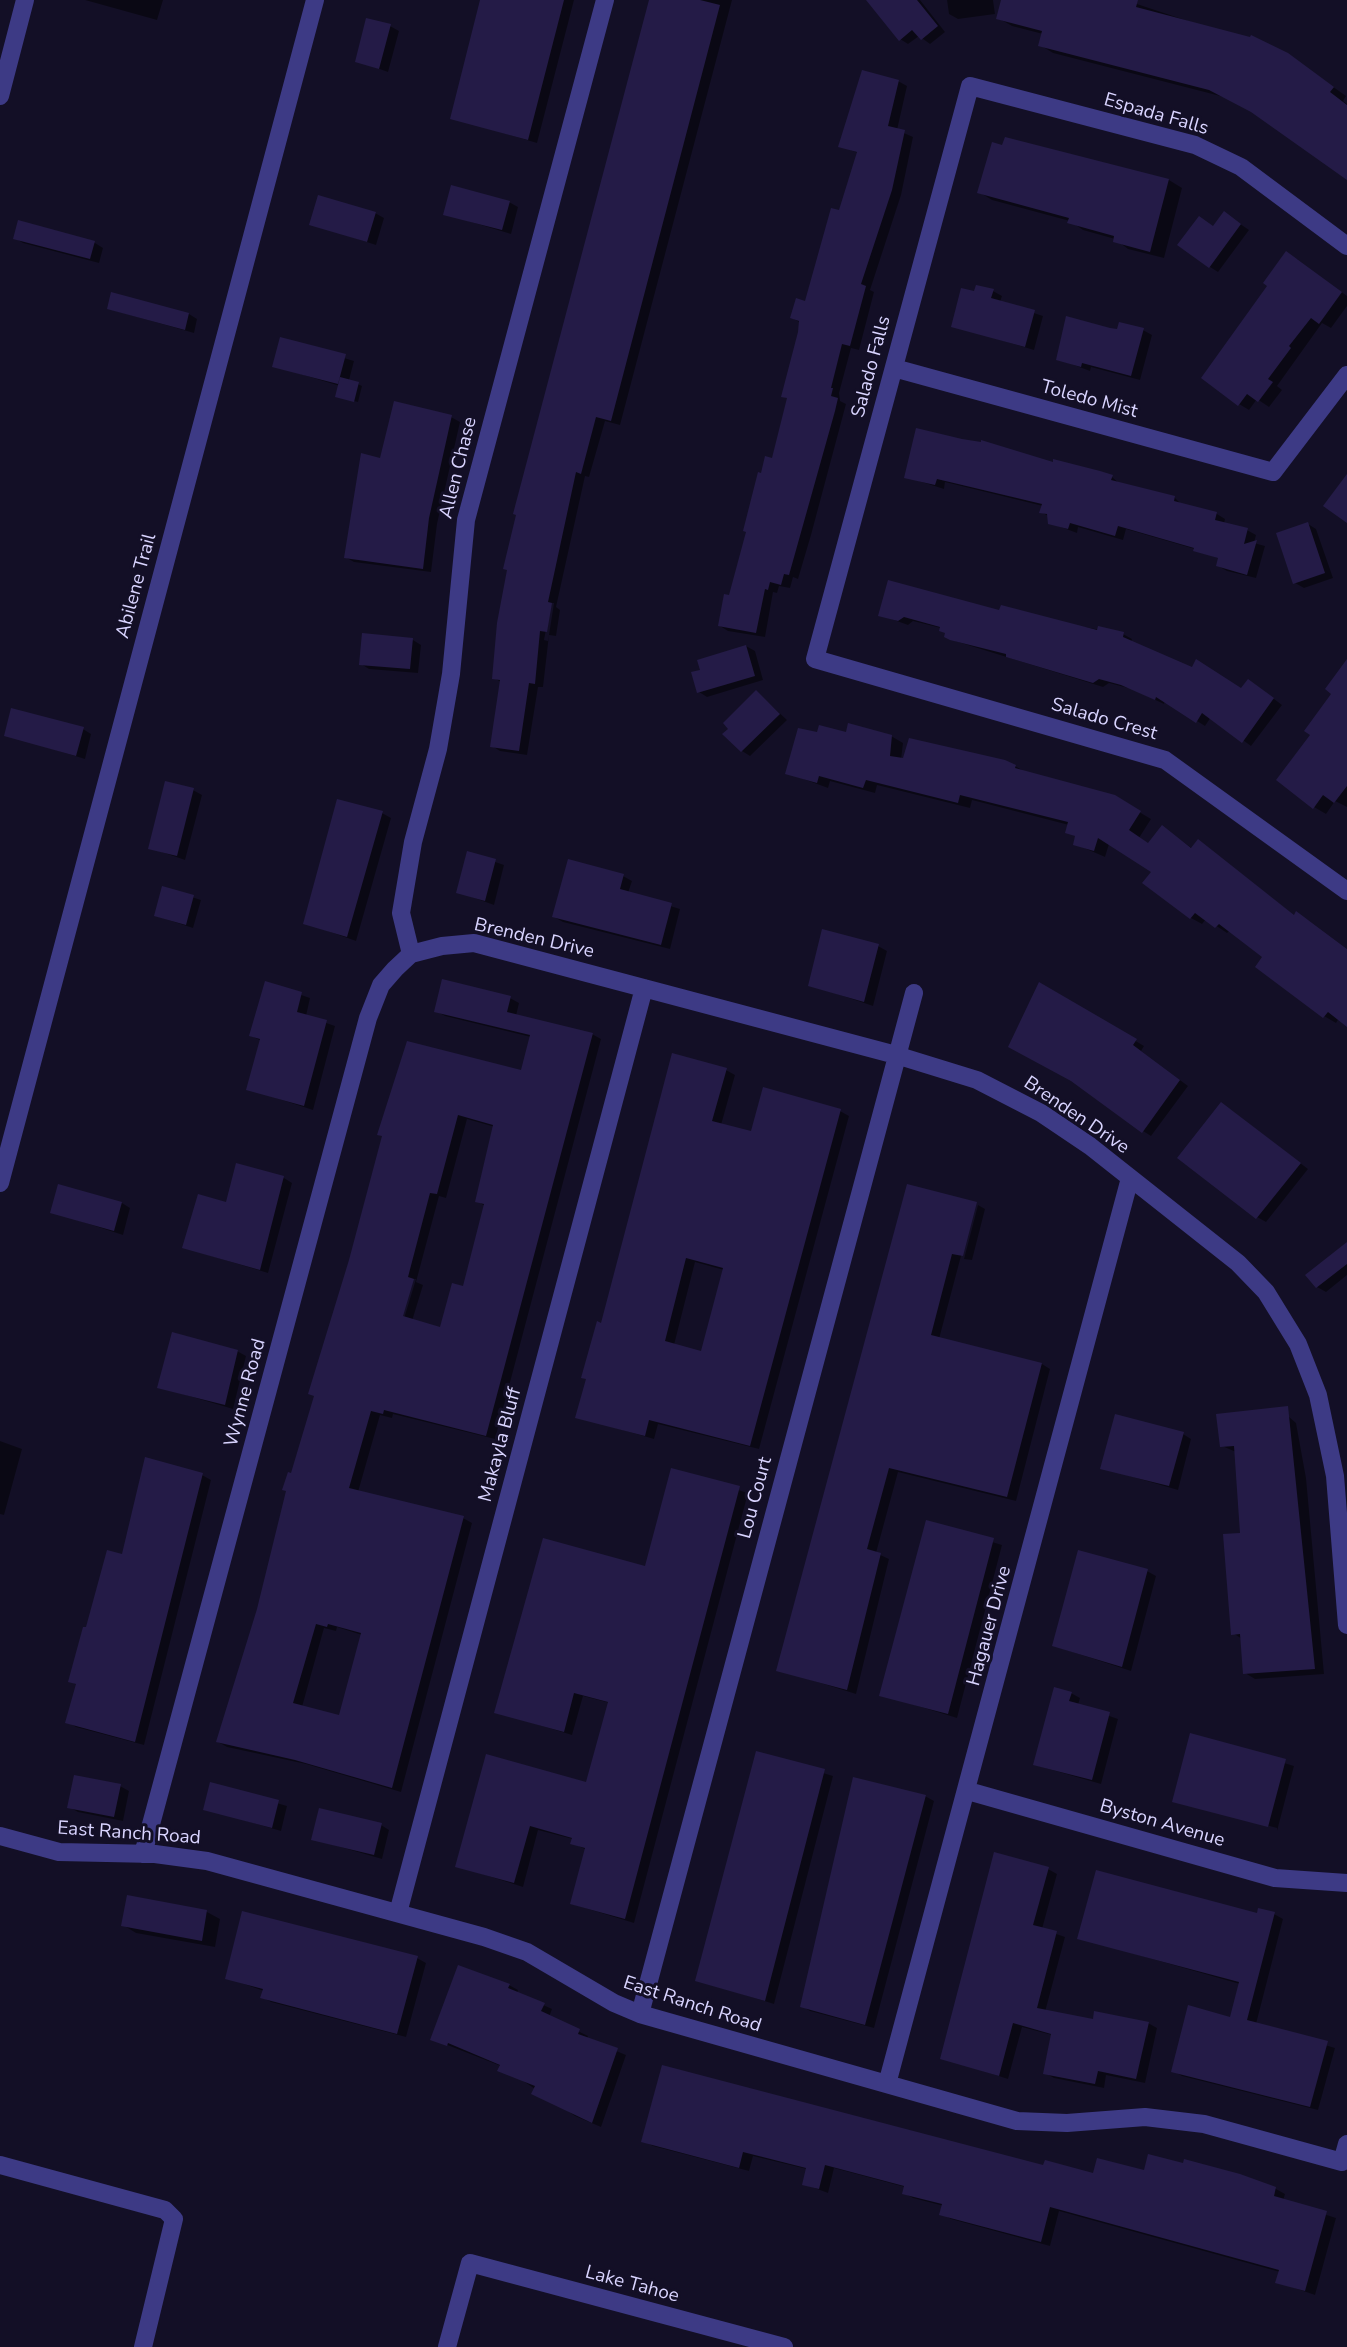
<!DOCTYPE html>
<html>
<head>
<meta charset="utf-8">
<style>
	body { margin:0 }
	canvas { display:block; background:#130f26 }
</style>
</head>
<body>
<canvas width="1347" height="2347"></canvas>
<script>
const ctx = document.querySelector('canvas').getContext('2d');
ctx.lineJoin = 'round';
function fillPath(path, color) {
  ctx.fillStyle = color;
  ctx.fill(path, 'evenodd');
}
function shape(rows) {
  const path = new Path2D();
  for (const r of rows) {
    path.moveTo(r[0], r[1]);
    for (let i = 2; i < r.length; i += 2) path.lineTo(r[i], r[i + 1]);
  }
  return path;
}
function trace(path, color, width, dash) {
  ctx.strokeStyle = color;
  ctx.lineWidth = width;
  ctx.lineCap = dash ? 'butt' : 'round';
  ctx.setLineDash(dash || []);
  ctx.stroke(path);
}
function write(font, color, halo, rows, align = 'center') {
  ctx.font = font + ' "Nunito Sans",sans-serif';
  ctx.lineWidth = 6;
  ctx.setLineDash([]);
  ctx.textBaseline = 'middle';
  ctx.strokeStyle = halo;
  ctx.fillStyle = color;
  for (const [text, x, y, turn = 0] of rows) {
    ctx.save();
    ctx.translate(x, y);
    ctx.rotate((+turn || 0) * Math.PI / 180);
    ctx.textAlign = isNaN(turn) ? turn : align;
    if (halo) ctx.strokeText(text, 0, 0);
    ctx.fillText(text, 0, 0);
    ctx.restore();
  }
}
fillPath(shape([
	[85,0,163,0,157,20],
	[503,0,574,0,537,143,452,118],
	[651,0,732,0,620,425,605,421,589,477,585,476,556,607,560,610,556,636,549,635,543,687,538,687,527,755,500,751,492,746,501,682,494,678],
	[551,603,554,603,548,641,544,640],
	[877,0,920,0,945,32,930,44,919,36,908,44,900,39],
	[947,0,993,0,995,14,958,19,949,14],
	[1003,0,1125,0,1287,54,1346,96,1343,101,1347,104,1347,178,1257,114,1224,97,1053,53,1040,45,1043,34,1012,26,998,18],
	[390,26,399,31,388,72,357,61],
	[898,81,907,86,897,130,913,137,901,195,870,290,874,292,859,350,851,348,839,393,840,401,846,404,811,535,798,579,793,577,790,588,779,586,777,593,773,592,765,637,728,631,720,626,730,597,762,475,773,460,789,399,783,396,801,323,792,318,806,303,840,212,858,153,840,146],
	[1006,139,1169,180,1182,188,1164,258,1128,249,1115,239,1083,230,1070,221,992,200,979,192],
	[509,202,518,207,511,234,445,214],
	[375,213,384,218,376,245,311,224],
	[1233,219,1249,230,1218,272,1210,267,1214,227],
	[19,223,95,243,103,248,99,263,23,243,15,238],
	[1297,259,1347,296,1347,306,1331,328,1322,323,1277,386,1282,390,1269,407,1257,399,1249,410,1239,404],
	[993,291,1002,296,1000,302,1043,316,1034,350,953,326,975,294],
	[109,309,189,314,197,319,194,333],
	[1143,330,1152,335,1140,380,1091,367,1090,371,1058,359,1119,331],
	[281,339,354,361,349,380,362,386,358,402,341,398,340,386,274,366],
	[451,417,460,422,437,524,431,572,354,562,345,557,382,460],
	[1054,464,1112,477,1120,484,1174,497,1182,505,1217,514,1225,519,1224,524,1247,530,1256,535,1254,543,1265,546,1256,578,1227,571,1218,566,1220,559,1195,549,1126,529,1123,540,1078,527,1077,533,1050,523,1052,518,1041,512,1043,506,945,482,944,489,906,477],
	[1308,524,1316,529,1333,578,1304,588,1295,583],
	[1001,612,1123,634,1132,639,1131,642,1248,694,1257,686,1282,705,1251,746,1211,717,1205,726,1165,701,1164,704,1132,689,1109,683,1103,687,955,641,941,628,913,621,908,625,880,615],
	[413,640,421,645,418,673,369,669,361,664],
	[746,646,755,651,763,680,707,697,699,692,702,671],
	[1347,662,1347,807,1335,801,1326,814,1314,807,1312,735],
	[757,692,787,720,750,756,742,751],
	[83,729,91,734,85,759,6,735],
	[818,735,891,736,903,743,901,760,1015,766,1027,773,1114,797,1151,819,1139,838,1149,845,1163,827,1193,849,1199,841,1295,916,1308,920,1347,949,1347,1024,1339,1018,1336,1023,1324,1016,1257,967,1265,957,1230,930,1227,933,1206,919,1202,924,1191,918,1153,872,1109,844,1105,857,1075,844,1077,837,1067,832,1069,825,972,800,970,808,877,785,875,793,830,781,828,788,787,773],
	[193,790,202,795,185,860,150,848],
	[382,813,391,818,356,941,305,923],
	[469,853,504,865,494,905,458,892],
	[623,876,632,881,628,893,680,909,670,949,563,922,554,917],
	[164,888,201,900,193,928,156,916],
	[878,946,887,951,873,1006,810,985],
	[266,983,310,998,306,1016,335,1026,313,1110,248,1089,262,1041,251,1036],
	[1040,984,1144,1046,1141,1051,1188,1086,1151,1136,1143,1131],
	[510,998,519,1003,516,1016,592,1034,601,1039,495,1439,393,1414,392,1418,380,1415,358,1492,463,1518,472,1523,401,1792,306,1764,227,1747,218,1742,259,1609,384,1137,523,1072,531,1037,445,1016,436,1011],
	[467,1119,495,1127,477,1201,485,1206,464,1288,441,1329,412,1321,423,1285,416,1282,439,1196,446,1198],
	[413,1279,416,1279,402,1325,399,1324],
	[337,1627,362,1635,340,1717,302,1707,324,1628,336,1631],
	[726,1070,735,1075,721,1125,752,1133,840,1111,849,1116,759,1449,658,1424,654,1439,577,1417,602,1325],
	[695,1262,724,1270,703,1353,674,1345],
	[1230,1109,1308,1169,1266,1222,1257,1217],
	[284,1178,292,1183,268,1273,185,1248,227,1204],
	[908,1186,975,1203,939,1339,1042,1364,1050,1369,1016,1501,898,1472,876,1553,889,1559,856,1694,779,1670],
	[122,1203,130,1208,123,1235,52,1212],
	[978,1205,985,1209,972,1260,964,1259],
	[1347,1244,1347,1275,1326,1292,1317,1287],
	[237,1351,246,1356,233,1409,159,1387],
	[1280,1409,1296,1423,1306,1478,1324,1674,1255,1679,1245,1673,1242,1639,1233,1633,1242,1534,1236,1452,1222,1446],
	[1183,1434,1191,1439,1178,1490,1102,1468],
	[0,1441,22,1449,4,1515,0,1514],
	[672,1470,748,1493,634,1923,572,1904,587,1850,572,1843,573,1839,538,1830,523,1887,457,1866,587,1784,610,1703,583,1696,572,1735,496,1712,646,1568],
	[202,1475,211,1480,144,1745,76,1727,68,1722,77,1685,70,1681,87,1630,123,1556],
	[927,1522,1002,1545,957,1718,882,1695],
	[1147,1571,1156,1576,1131,1671,1054,1646],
	[1071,1693,1080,1698,1078,1705,1118,1719,1101,1784,1035,1765],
	[1192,1735,1294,1766,1277,1831,1277,1828,1174,1801],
	[757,1753,833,1776,774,2004,697,1980],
	[211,1784,287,1806,281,1831,205,1809],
	[120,1786,129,1791,123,1821,78,1812,69,1807],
	[925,1796,934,1801,874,2028,810,2011,802,2006],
	[381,1825,389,1830,382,1859,313,1839],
	[1048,1869,1057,1874,1042,1929,1065,1937,1045,2012,1094,2022,1148,2023,1157,2028,1145,2083,1106,2075,1104,2088,1054,2078,1045,2073,1052,2035,1022,2027,1008,2079,942,2058],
	[128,1897,207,1912,220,1919,215,1947,136,1933,123,1925],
	[244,1913,417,1958,426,1963,406,2037,271,2002,262,1997,264,1991,227,1978],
	[1274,1914,1283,1919,1256,2024,1335,2048,1318,2110,1182,2076,1173,2071,1232,2019,1240,1984,1079,1938],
	[459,1968,509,1985,518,1990,517,1993,552,2009,549,2017,588,2036,587,2039,626,2055,601,2127,575,2116,501,2066,432,2039],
	[643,2141,1045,2167,1094,2175,1145,2173,1184,2165,1185,2162,1276,2189,1285,2194,1283,2201,1336,2218,1315,2295,1277,2282,1280,2272,1059,2211,1050,2246,951,2219,942,2214,944,2206,913,2198,904,2193,905,2187,834,2168,828,2193,804,2184,807,2169,753,2156,749,2171,653,2146]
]), '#0007');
fillPath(shape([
	[480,0,564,0,528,140,450,119],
	[649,0,700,0,720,5,611,421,596,417,581,474,576,472,548,602,552,603,547,632,540,631,535,684,529,683,519,751,490,747,500,680,492,679,497,623,507,570,503,569,516,515,513,514],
	[866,0,917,0,938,26,921,40,912,30,899,41],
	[1001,0,1138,0,1136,7,1250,37,1251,35,1288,53,1334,87,1330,92,1347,105,1347,180,1251,112,1209,90,1038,46,1042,31,996,19],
	[366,18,391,24,379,69,355,62],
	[862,70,899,80,888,126,905,130,892,190,861,284,866,286,850,346,842,344,831,388,833,388,831,396,838,398,835,411,789,575,784,574,781,585,770,582,768,590,765,589,756,633,718,626,724,594,729,595,746,532,743,531,758,472,761,473,765,456,772,458,787,398,781,397,798,332,799,321,790,318,796,298,805,301,831,208,839,210,857,152,838,147],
	[1005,137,1169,179,1150,252,1113,242,1114,236,1067,223,1069,218,977,193,992,142,1002,145],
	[451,185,510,201,502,230,443,215],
	[318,195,376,212,367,242,309,225],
	[1224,211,1241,224,1209,268,1177,245,1199,216,1213,226],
	[18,220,95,241,90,259,13,239],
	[1286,251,1342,292,1319,324,1311,318,1289,346,1291,348,1268,379,1273,382,1258,402,1247,394,1238,406,1201,378,1267,286,1263,283],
	[976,285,994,289,991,298,1035,310,1025,347,951,327,961,288,974,291],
	[111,292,189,313,185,330,107,309],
	[1066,316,1110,328,1117,329,1119,322,1144,328,1131,376,1082,363,1081,367,1056,360],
	[280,337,346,354,338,384,272,367],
	[340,377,359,382,354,402,335,397],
	[394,401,452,415,429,518,423,569,344,558,361,453,380,458],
	[916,428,962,439,981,442,981,440,1053,462,1053,459,1100,471,1113,475,1111,480,1175,496,1174,501,1217,512,1215,520,1248,528,1244,544,1257,540,1247,575,1216,566,1218,558,1193,551,1194,548,1118,526,1115,536,1070,523,1068,529,1048,524,1047,514,1039,513,1042,504,937,479,935,485,904,478],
	[1347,474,1347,523,1323,506],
	[1308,522,1325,573,1293,584,1276,533],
	[888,580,999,610,1001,605,1097,630,1098,626,1124,632,1123,637,1192,667,1196,659,1241,688,1248,679,1274,698,1242,743,1202,713,1196,723,1156,697,1155,700,1121,685,1099,679,1093,683,1006,657,1006,654,950,640,944,637,945,633,939,631,940,627,904,617,898,621,878,616],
	[362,633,413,638,410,669,359,665],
	[746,645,755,676,697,693,691,672,700,670,697,660],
	[1347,659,1347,786,1334,803,1323,795,1313,809,1276,780,1310,735,1304,731,1331,694,1325,689],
	[756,690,780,714,741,752,722,734,728,729,723,723],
	[11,708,84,727,76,756,4,736],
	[848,723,892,735,890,756,903,758,909,738,1005,760,1016,765,1015,768,1115,795,1141,811,1129,830,1148,843,1162,825,1191,848,1198,839,1294,915,1296,911,1347,949,1347,1027,1328,1012,1323,1018,1255,967,1262,957,1219,924,1215,928,1195,913,1190,919,1142,883,1151,872,1098,838,1094,851,1073,845,1075,836,1065,833,1068,822,960,795,958,803,866,780,863,788,819,776,817,783,785,774,798,728,817,732,819,725,846,732],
	[165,781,194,788,177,856,148,849],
	[337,799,383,811,347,937,303,924],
	[467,851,496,859,485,901,456,893],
	[568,859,624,874,620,889,672,903,661,945,552,917],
	[162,886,194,895,186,925,154,916],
	[822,929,879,944,864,1002,808,986],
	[442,979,511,996,507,1012,593,1033,486,1436,384,1410,383,1414,371,1411,349,1488,464,1516,392,1788,295,1760,216,1742,257,1609,286,1491,282,1490,288,1472,291,1473,314,1396,308,1394,349,1260,382,1136,377,1135,407,1041,521,1070,530,1035,434,1012],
	[458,1115,493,1125,475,1202,484,1204,463,1286,452,1283,440,1327,403,1316,414,1279,408,1277,430,1193,437,1194],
	[316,1624,327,1627,328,1624,361,1633,339,1715,293,1703],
	[265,981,302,992,297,1012,327,1020,304,1106,246,1090,260,1039,249,1036],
	[1039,982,1137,1039,1133,1045,1180,1080,1142,1133,1071,1081,1008,1047],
	[672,1053,727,1068,712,1121,751,1131,763,1087,841,1109,750,1446,649,1420,645,1436,575,1418,586,1379,581,1378,597,1321,601,1323],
	[686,1258,723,1268,701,1351,665,1341],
	[1221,1102,1301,1163,1256,1219,1177,1158],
	[236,1163,284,1176,260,1270,182,1248,198,1194,226,1202],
	[58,1184,122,1202,114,1231,50,1213],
	[907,1184,977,1202,963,1256,952,1254,931,1335,1042,1363,1007,1497,889,1468,867,1549,881,1553,847,1690,776,1671],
	[1347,1242,1347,1264,1316,1288,1305,1275],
	[172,1332,238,1350,225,1405,157,1388],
	[1288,1406,1315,1669,1243,1674,1240,1634,1231,1635,1223,1534,1240,1533,1234,1446,1220,1447,1216,1414],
	[1115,1414,1184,1432,1169,1486,1100,1469],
	[145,1457,203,1473,135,1742,65,1723,76,1684,68,1682,83,1627,86,1627,107,1550,122,1554],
	[671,1468,740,1486,625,1919,570,1904,585,1848,570,1844,572,1838,530,1826,514,1883,455,1867,486,1754,586,1782,608,1702,574,1693,564,1732,494,1713,543,1538,645,1566],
	[926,1520,994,1538,948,1714,879,1696],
	[1078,1550,1148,1569,1122,1667,1052,1646],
	[1054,1687,1072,1692,1069,1701,1110,1712,1092,1780,1033,1765],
	[1190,1733,1286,1759,1268,1827,1172,1802],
	[756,1751,825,1769,765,2001,695,1981],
	[74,1775,121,1784,114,1817,67,1808],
	[853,1777,926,1795,865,2025,800,2007],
	[210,1782,279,1800,272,1828,203,1810],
	[319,1808,382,1823,374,1855,311,1840],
	[994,1852,1049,1867,1033,1925,1057,1931,1037,2008,1093,2019,1094,2011,1149,2022,1136,2079,1098,2071,1095,2084,1043,2074,1051,2034,1013,2023,999,2076,940,2059],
	[1096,1870,1257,1913,1258,1908,1275,1912,1247,2020,1328,2041,1310,2107,1171,2072,1188,2005,1230,2017,1239,1982,1077,1939],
	[127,1895,207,1910,202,1941,121,1926],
	[242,1911,418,1956,397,2034,260,1998,263,1989,225,1979],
	[458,1965,510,1984,508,1988,545,2003,541,2011,580,2029,578,2034,618,2048,592,2123,531,2094,535,2086,497,2071,500,2065,448,2043,447,2046,430,2040],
	[662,2065,1043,2165,1045,2160,1093,2173,1097,2158,1144,2170,1148,2154,1183,2163,1184,2159,1240,2174,1276,2187,1274,2196,1327,2211,1305,2291,1275,2283,1279,2270,1050,2207,1041,2242,939,2215,942,2204,902,2194,904,2186,825,2165,819,2189,802,2185,806,2168,743,2152,739,2168,641,2142]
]), '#241b47');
trace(shape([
	[0,96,25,0],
	[1347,246,1241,167,1195,145,970,86,815,659,1165,760,1347,891],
	[894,368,1273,472,1347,375],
	[411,954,401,913,413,842,438,749,451,674,466,520,605,0],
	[0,1183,315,0],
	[968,1791,1275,1878,1347,1883],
	[0,1836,59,1852,155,1854,207,1861,484,1937,527,1952,614,2003,640,2014,1017,2121,1067,2123,1145,2117,1204,2124,1342,2162,1347,2144],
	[143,1854,368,1018,381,985,395,969,411,954,442,946,474,943,896,1055,977,1080,1041,1113,1090,1146,1238,1263,1266,1292,1298,1344,1318,1395,1335,1476,1347,1625],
	[398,1913,644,988],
	[640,2014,914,993],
	[887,2084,1130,1178],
	[0,2165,165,2210,174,2219,143,2347],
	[447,2347,470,2263,784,2347]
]), '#3d3a85', 18);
write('19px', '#d9d4ff', '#130f26', [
	["Espada Falls",1156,115,16],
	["Salado Falls",872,367,-75],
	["Toledo Mist",1089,400,15],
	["Allen Chase",459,468,-76],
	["Abilene Trail",137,586,-75],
	["Salado Crest",1104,720,16],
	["Brenden Drive",534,939,13],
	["Brenden Drive",1076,1116,34],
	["Wynne Road",246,1393,-75],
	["Makayla Bluff",501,1445,-75],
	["Lou Court",756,1498,-75],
	["Hagauer Drive",990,1626,-75],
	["Byston Avenue",1162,1824,16],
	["East Ranch Road",129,1834,4],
	["East Ranch Road",692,2005,18],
	["Lake Tahoe",632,2285,15]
]);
</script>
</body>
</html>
